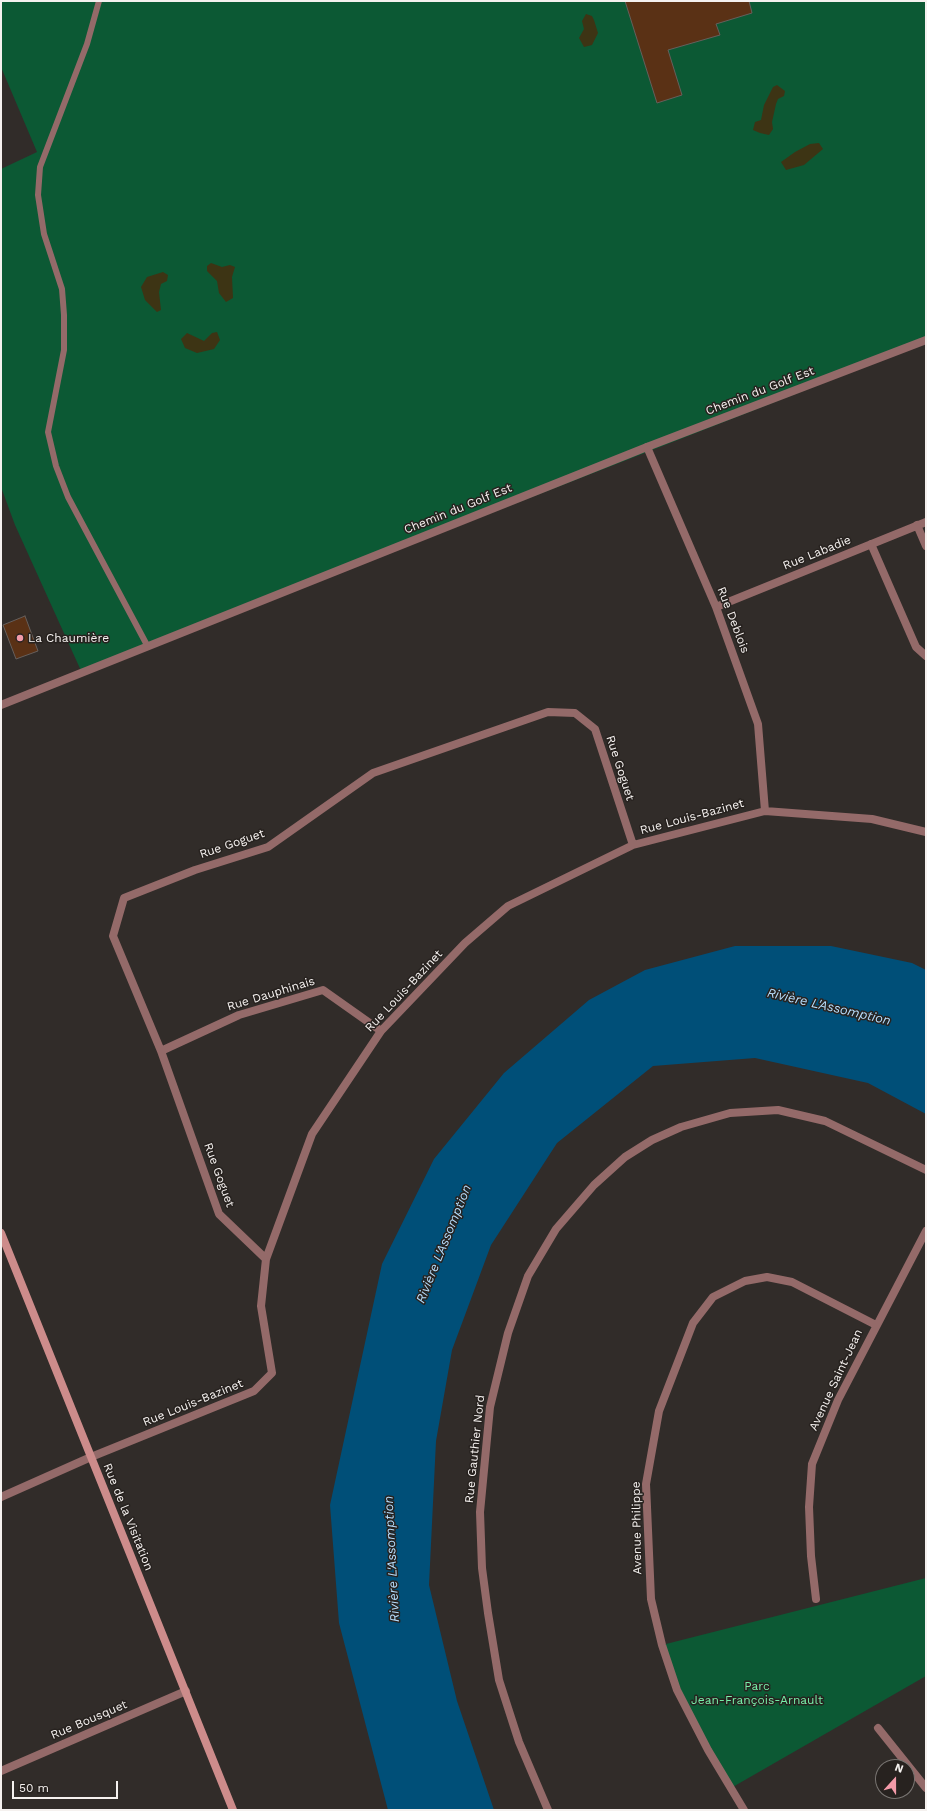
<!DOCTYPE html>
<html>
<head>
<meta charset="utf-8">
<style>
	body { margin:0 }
	#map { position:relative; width:927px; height:1811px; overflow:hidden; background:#312c29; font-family:"Work Sans",sans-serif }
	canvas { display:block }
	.frame { position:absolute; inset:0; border:2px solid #f5f1ef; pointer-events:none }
	.north { position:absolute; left:875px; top:1759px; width:40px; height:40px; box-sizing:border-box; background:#27221f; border:1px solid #797572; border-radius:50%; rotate:21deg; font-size:11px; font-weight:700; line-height:16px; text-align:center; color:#f5f1ef }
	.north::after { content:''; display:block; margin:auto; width:14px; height:18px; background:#f39aa8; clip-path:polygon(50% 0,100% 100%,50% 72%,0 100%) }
	.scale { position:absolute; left:12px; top:1781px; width:106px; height:18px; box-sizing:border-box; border:2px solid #f5f1ef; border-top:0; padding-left:5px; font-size:12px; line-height:14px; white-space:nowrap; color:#f5f1ef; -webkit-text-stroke:3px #27221f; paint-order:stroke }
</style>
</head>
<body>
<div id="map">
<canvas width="927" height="1811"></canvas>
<div class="frame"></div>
<div class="north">N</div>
<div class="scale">50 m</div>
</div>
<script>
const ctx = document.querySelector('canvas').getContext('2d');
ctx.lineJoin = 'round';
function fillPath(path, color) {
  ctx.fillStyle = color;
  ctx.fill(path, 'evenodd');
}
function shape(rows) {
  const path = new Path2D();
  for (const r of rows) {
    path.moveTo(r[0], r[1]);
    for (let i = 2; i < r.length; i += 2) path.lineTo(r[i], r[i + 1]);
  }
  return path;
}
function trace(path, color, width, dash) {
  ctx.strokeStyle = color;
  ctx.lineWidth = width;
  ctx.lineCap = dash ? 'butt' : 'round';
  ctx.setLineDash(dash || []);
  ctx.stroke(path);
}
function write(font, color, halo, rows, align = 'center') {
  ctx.font = font + ' "Work Sans",sans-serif';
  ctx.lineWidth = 3;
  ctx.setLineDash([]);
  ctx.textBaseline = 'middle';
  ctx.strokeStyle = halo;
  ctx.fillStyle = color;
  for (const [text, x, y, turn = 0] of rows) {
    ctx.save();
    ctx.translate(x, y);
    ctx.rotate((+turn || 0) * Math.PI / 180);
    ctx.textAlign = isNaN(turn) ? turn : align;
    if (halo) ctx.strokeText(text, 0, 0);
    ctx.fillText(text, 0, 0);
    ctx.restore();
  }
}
fillPath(shape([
	[1,1,926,1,926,343,82,673,15,525,1,487,1,169,37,152,1,67],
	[926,1578,926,1676,731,1788,677,1690,662,1645]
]), '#0c5934');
fillPath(shape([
	[586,14,592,16,594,20,598,33,592,45,584,47,579,38,584,29,582,21],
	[777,85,785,91,784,96,778,99,776,104,772,122,773,129,769,135,760,133,753,130,755,122,761,120,764,105,773,87],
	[819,143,823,149,804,165,786,170,781,162,795,152,810,144],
	[211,263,222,267,230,265,235,267,232,277,233,298,226,302,219,293,217,281,207,271,207,266],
	[163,272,168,275,167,281,161,284,159,292,161,310,157,312,145,300,141,287,147,277],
	[217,332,220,340,214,349,197,353,185,348,181,339,187,333,204,341,212,333]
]), '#3d3414');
fillPath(shape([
	[735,946,831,946,912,963,926,970,926,1114,868,1083,755,1058,653,1066,557,1143,491,1245,452,1350,436,1441,429,1585,457,1701,494,1810,388,1810,339,1623,330,1505,382,1264,434,1159,504,1073,589,1000,645,970]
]), '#004f78');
const building = shape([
	[625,1,749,1,752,13,716,24,720,35,668,50,682,95,657,103,625,1],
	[25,616,38,651,16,659,3,625,25,616]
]);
fillPath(building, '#5a3115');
trace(building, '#665f5c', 1);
trace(shape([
	[99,1,87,44,40,167,38,195,44,234,62,289,64,315,64,350,48,432,56,466,68,497,148,647]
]), '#946a69', 6);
trace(shape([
	[647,447,716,607,758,724,765,811],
	[917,525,926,546],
	[871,544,916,647,926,656],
	[716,607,926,522],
	[161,1051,239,1015,323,990,381,1031],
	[266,1259,219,1214,161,1051,113,936,124,898,195,870,268,847,373,773,548,712,575,713,595,729,633,845],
	[91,1457,254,1391,272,1373,261,1306,266,1259,312,1134,381,1031,465,943,508,906,633,845,765,811,872,819,926,832],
	[816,1599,811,1556,809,1507,812,1464,838,1400,926,1231],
	[878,1728,926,1788],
	[1,1771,186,1691],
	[548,1810,519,1742,499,1680,488,1613,482,1568,480,1512,490,1407,508,1333,528,1276,556,1229,594,1185,625,1157,652,1140,681,1127,730,1113,778,1110,825,1121,926,1170],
	[744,1810,708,1750,677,1690,662,1645,651,1599,646,1484,659,1411,693,1323,713,1297,745,1281,767,1277,792,1282,876,1325]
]), '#946a69', 8);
trace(shape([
	[1,705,647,447,926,340],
	[1,1497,91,1457]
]), '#946a69', 8);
trace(shape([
	[1,1233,233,1810]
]), '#cd8c8b', 8);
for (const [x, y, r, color] of [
	[20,638,4,"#f39aa8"]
]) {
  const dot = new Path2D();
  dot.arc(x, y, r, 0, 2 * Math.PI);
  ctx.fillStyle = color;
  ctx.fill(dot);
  trace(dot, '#27221f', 1.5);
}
write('12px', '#f5f1ef', '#27221f', [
	["Chemin du Golf Est",760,391,-21],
	["Chemin du Golf Est",458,509,-22],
	["Rue Labadie",817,553,-22],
	["Rue Deblois",733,620,69],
	["Rue Goguet",620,768,72],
	["Rue Louis-Bazinet",692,817,-15],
	["Rue Goguet",232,844,-19],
	["Rue Louis-Bazinet",404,991,-47],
	["Rue Dauphinais",271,994,-17],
	["Rue Goguet",219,1175,70],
	["Avenue Saint-Jean",836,1380,-65],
	["Rue Louis-Bazinet",193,1403,-22],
	["Rue Gauthier Nord",475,1449,-84],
	["Rue de la Visitation",128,1517,68],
	["Avenue Philippe",637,1528,-91],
	["Rue Bousquet",89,1720,-23]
]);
write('12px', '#f5f1ef', '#27221f', [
	["La Chaumière",28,638]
], 'left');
write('12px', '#78f1aa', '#27221f', [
	["Parc",757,1686],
	["Jean-François-Arnault",757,1700]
]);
write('italic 13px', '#b6defd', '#27221f', [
	["Rivière L'Assomption",829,1007,13],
	["Rivière L'Assomption",444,1244,-68],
	["Rivière L'Assomption",392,1559,-93]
]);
</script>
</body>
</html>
